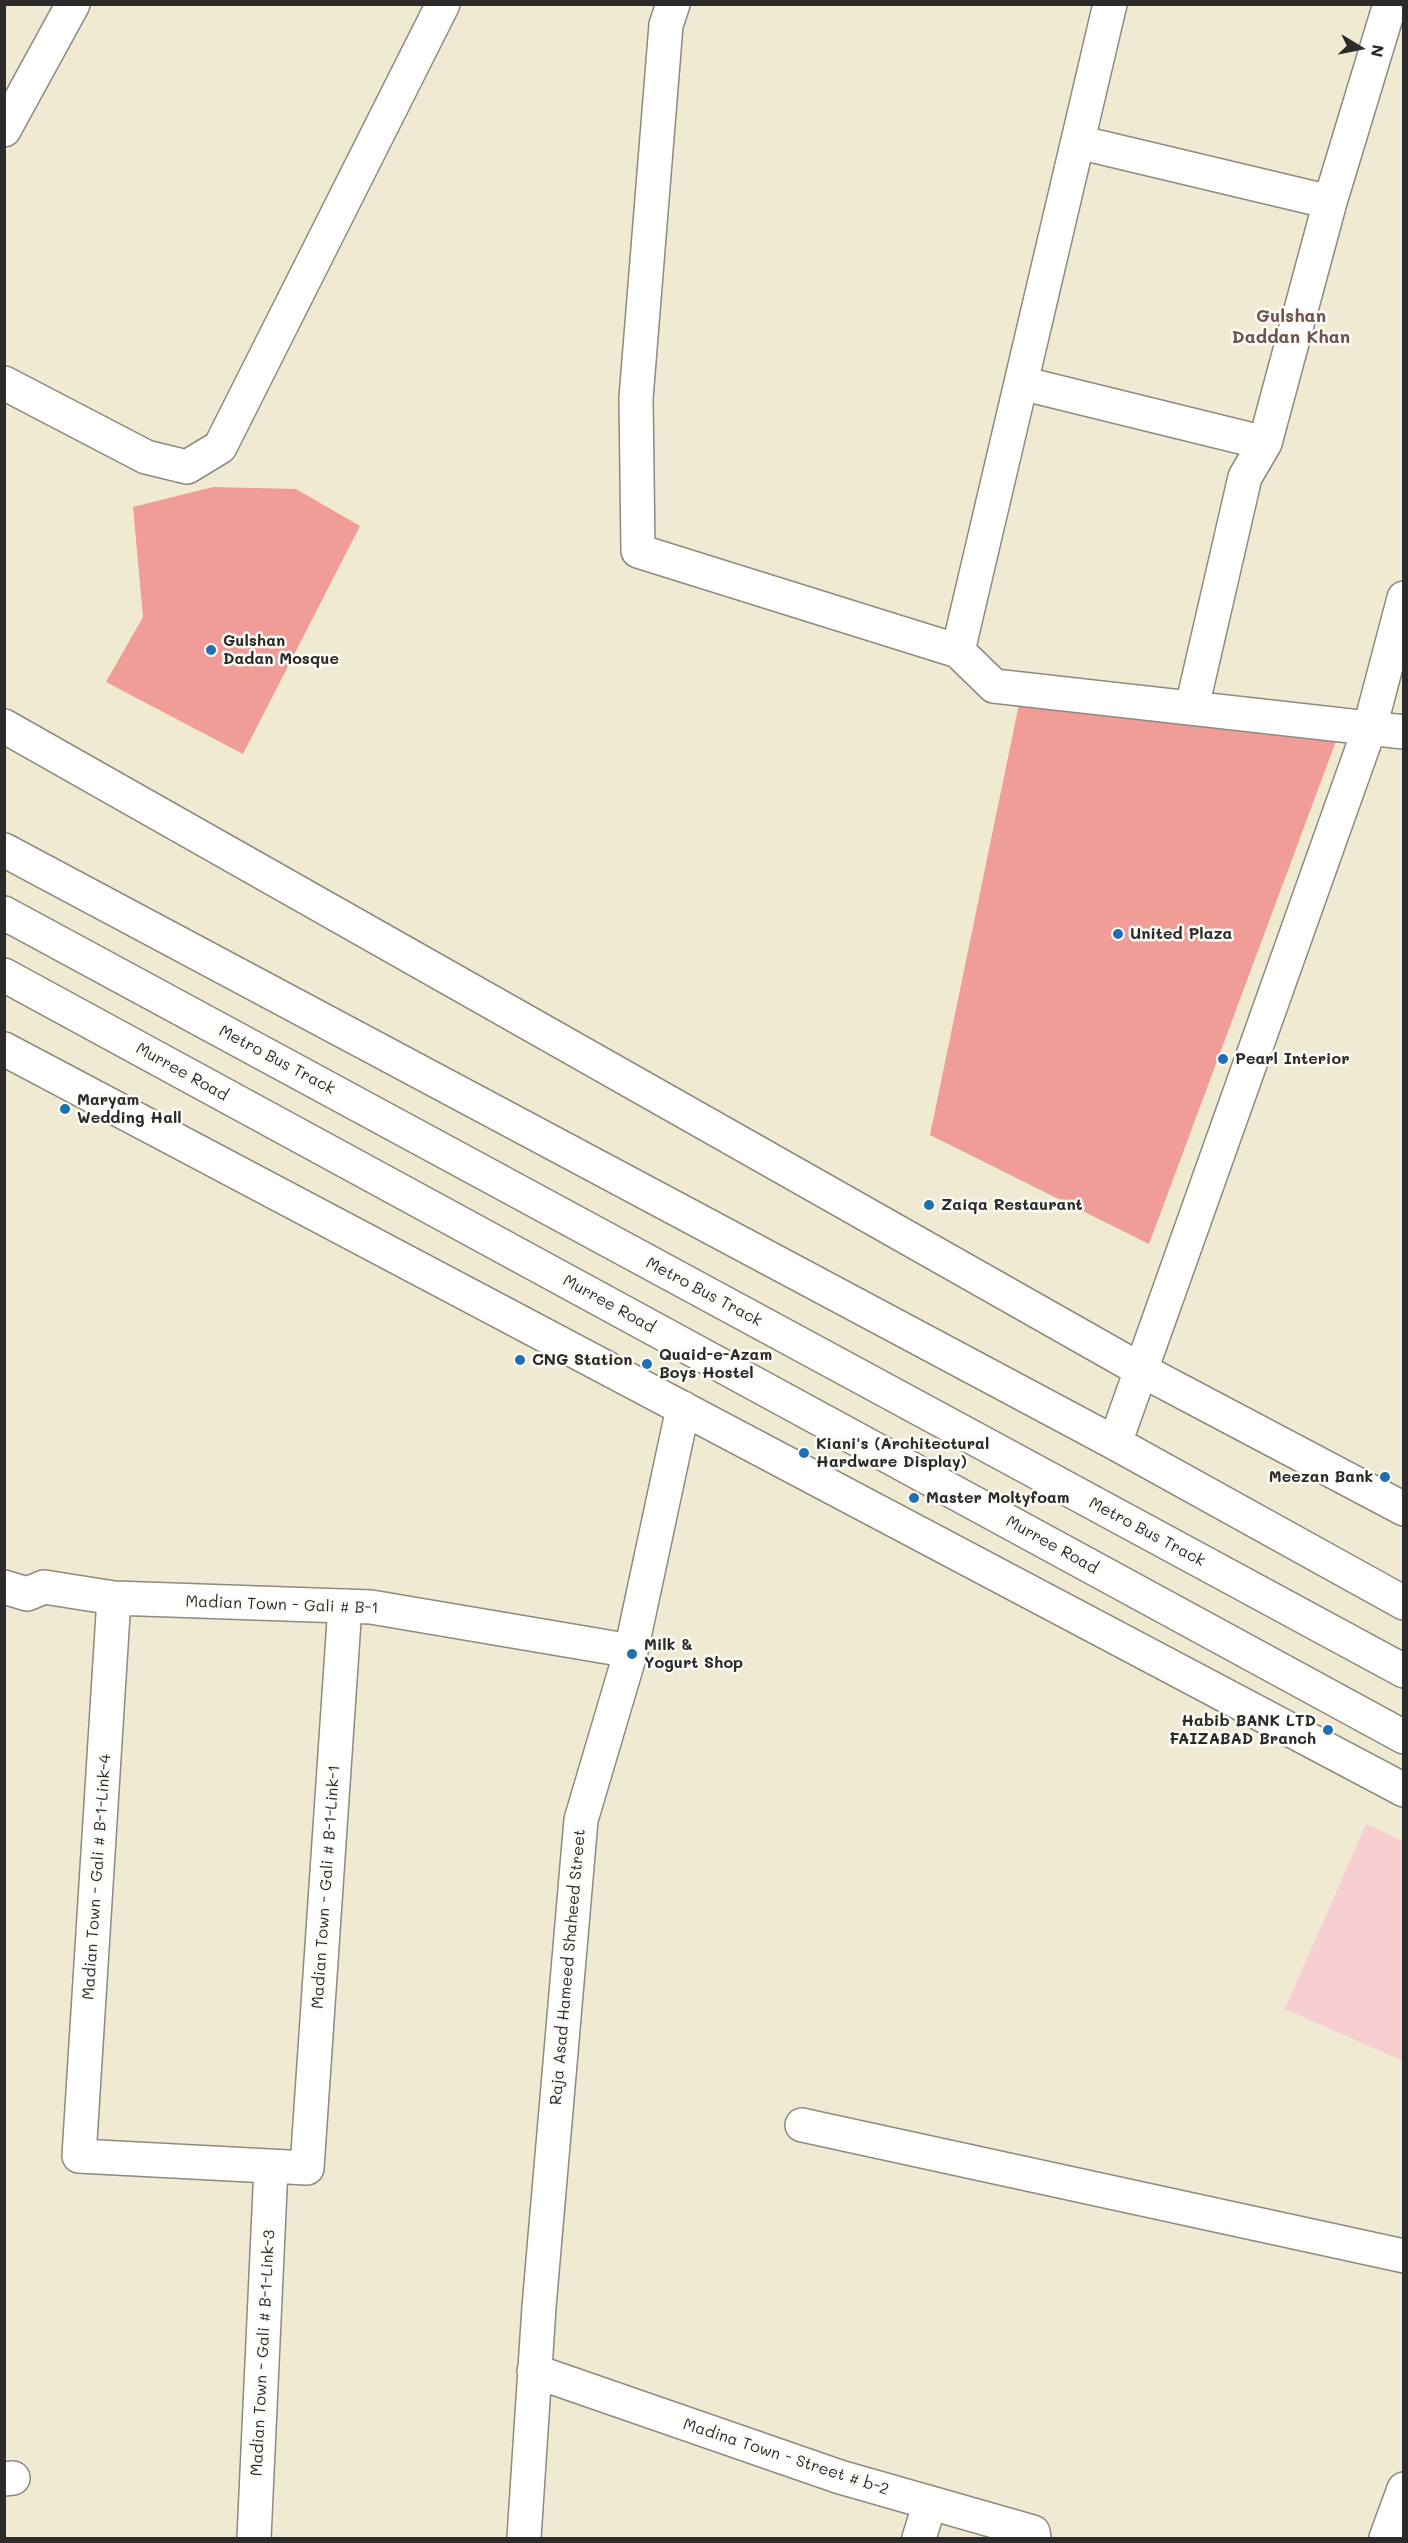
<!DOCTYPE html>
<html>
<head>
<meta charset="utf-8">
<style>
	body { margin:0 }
	#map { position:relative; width:1408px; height:2543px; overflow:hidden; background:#efead1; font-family:Mali,sans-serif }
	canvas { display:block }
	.frame { position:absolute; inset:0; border:6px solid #2b2b2b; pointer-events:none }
	.north { position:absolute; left:1330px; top:18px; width:60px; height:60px; -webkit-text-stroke:4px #fdfcf7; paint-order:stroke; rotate:100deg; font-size:16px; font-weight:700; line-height:24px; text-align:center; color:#2b2b2b }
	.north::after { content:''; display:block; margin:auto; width:21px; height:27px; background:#2b2b2b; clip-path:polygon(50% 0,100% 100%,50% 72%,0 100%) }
</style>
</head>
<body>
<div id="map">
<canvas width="1408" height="2543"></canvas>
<div class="frame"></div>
<div class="north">N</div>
</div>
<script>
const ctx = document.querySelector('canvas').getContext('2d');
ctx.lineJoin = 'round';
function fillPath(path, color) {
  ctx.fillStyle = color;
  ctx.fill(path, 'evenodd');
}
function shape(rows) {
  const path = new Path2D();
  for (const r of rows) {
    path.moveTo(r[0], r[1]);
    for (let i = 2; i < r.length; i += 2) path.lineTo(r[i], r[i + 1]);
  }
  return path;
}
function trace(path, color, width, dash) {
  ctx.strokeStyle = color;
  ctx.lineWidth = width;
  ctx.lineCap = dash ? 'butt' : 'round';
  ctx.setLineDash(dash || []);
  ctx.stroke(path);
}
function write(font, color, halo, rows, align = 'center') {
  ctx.font = font + ' Mali,sans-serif';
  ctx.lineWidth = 5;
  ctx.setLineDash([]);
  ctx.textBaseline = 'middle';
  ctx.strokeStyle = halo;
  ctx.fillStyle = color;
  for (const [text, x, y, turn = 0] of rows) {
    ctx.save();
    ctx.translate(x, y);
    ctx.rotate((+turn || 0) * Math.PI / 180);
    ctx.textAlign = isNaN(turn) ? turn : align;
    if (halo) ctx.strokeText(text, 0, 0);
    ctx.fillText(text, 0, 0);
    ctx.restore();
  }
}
fillPath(shape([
	[1366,1824,1403,1841,1403,2061,1285,2009]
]), '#f7cfd1');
fillPath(shape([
	[213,487,296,489,360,526,243,754,106,682,143,617,133,507],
	[1019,704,1339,733,1149,1244,930,1135]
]), '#f19d97');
const minor = shape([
	[673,4,666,25,636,398,638,551,958,651],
	[1110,4,958,651,994,686,1404,732],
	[4,130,73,4],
	[1078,142,1330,202],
	[4,383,146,457,187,467,220,447,443,4],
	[1021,383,1265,443],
	[1192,707,1245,477,1265,443,1330,202,1390,4],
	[4,726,1141,1370,1404,1509],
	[4,913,1404,1671],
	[4,1049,1404,1790],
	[1115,1443,1370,727,1404,598],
	[4,1587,27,1594,44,1587,114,1598,371,1607,631,1651],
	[114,1598,79,2156,307,2168,345,1606],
	[802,2125,1404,2256],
	[534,2371,840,2477,1033,2532,1034,2538],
	[4,2479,13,2478],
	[254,2538,271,2167],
	[524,2538,539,2307,581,1820,631,1651,683,1408],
	[919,2538,930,2503],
	[1386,2538,1404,2489]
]);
const major = shape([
	[4,850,1115,1443,1404,1603],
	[4,975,1404,1737]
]);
trace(minor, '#8d8a7e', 36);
trace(major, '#8d8a7e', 36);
trace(minor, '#fff', 33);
trace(major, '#fff', 33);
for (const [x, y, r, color] of [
	[211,650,6,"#1f6fb2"],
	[1118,934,6,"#1f6fb2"],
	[1223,1059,6,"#1f6fb2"],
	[65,1109,6,"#1f6fb2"],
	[929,1205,6,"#1f6fb2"],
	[520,1360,6,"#1f6fb2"],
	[647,1364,6,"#1f6fb2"],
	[804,1453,6,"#1f6fb2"],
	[1385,1477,6,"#1f6fb2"],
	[914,1498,6,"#1f6fb2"],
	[632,1654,6,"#1f6fb2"],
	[1328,1730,6,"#1f6fb2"]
]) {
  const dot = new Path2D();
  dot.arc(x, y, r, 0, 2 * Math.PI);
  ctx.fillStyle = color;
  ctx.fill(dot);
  trace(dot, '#fdfcf7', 2);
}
write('bold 16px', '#2b2b2b', '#fdfcf7', [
	["Gulshan",223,641],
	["Dadan Mosque",223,659],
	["United Plaza",1130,934],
	["Pearl Interior",1235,1059],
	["Maryam",77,1100],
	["Wedding Hall",77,1118],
	["Zaiqa Restaurant",941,1205],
	["Quaid-e-Azam",659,1355],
	["Boys Hostel",659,1373],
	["CNG Station",532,1360],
	["Kiani's (Architectural",816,1444],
	["Hardware Display)",816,1462],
	["Meezan Bank",1373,1477,"right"],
	["Master Moltyfoam",926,1498],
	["Milk &",644,1645],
	["Yogurt Shop",644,1663],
	["Habib BANK LTD",1316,1721,"right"],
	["FAIZABAD Branch",1316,1739,"right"]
], 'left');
write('16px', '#2b2b2b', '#fdfcf7', [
	["Metro Bus Track",277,1060,28],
	["Murree Road",182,1072,29],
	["Metro Bus Track",704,1292,28],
	["Murree Road",609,1304,29],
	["Metro Bus Track",1147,1532,28],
	["Murree Road",1052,1545,29],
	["Madian Town - Gali # B-1",282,1605,2],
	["Madian Town - Gali # B-1-Link-4",97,1877,-86],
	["Madian Town - Gali # B-1-Link-1",326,1887,-86],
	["Raja Asad Hameed Shaheed Street",568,1967,-85],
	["Madian Town - Gali # B-1-Link-3",263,2353,-87],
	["Madina Town - Street # b-2",786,2457,18]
]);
write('bold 18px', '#705351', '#fdfcf7', [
	["Gulshan",1291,316],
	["Daddan Khan",1291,337]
]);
</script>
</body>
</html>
